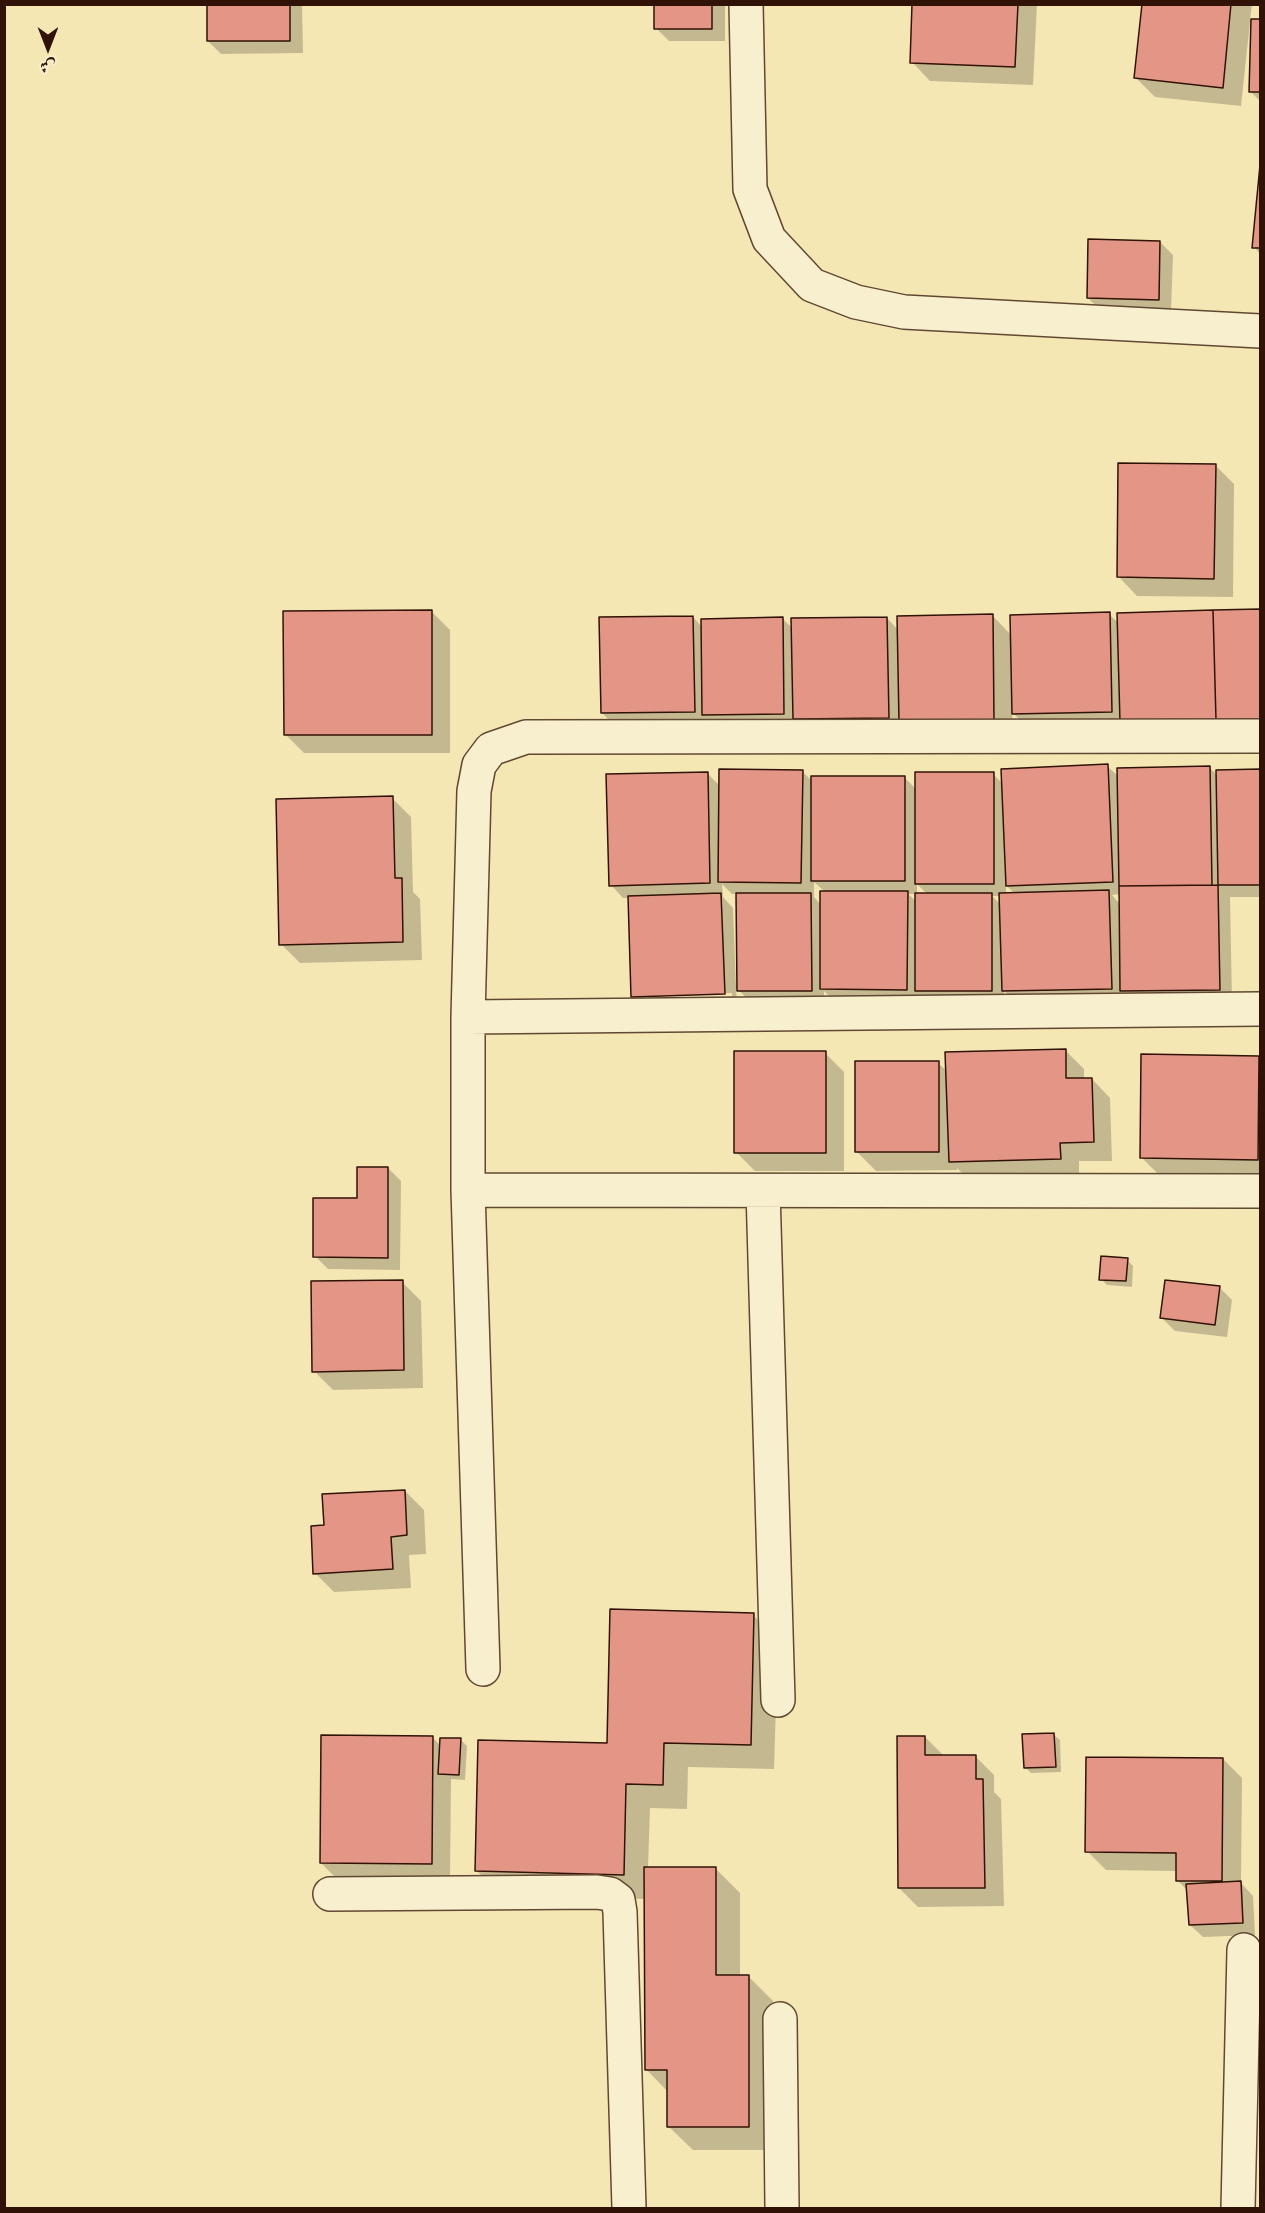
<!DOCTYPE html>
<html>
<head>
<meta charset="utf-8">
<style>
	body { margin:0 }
	#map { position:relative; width:1265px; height:2213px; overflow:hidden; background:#f5e7b4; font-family:Alegreya,Amiri,serif }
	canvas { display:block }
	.frame { position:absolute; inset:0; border:6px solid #301306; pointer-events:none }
	.north { position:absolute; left:18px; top:18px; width:60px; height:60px; -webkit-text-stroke:4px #f8efce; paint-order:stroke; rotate:180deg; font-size:16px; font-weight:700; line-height:24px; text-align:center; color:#301306 }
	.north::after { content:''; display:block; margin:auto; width:21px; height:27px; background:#301306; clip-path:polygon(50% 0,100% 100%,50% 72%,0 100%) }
</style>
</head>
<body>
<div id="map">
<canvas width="1265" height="2213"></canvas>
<div class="frame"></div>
<div class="north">ش</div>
</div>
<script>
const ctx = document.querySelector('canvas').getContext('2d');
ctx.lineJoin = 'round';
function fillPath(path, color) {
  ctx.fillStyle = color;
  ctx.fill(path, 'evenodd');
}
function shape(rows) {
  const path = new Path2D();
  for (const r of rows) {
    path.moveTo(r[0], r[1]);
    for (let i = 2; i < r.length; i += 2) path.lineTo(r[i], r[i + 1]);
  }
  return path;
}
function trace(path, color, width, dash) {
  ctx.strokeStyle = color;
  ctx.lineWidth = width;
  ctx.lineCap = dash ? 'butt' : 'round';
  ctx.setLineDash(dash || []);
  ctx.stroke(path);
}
fillPath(shape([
	[208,4,302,4,303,53,221,54,208,41],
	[656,4,725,4,725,41,669,41,656,28],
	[914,4,1037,4,1033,85,930,81,912,62],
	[1143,4,1252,4,1250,20,1260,20,1260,101,1251,92,1252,22,1250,22,1241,106,1155,97,1136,78],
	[1260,180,1260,254,1254,247],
	[1160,242,1173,255,1171,312,1101,311,1088,298],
	[1215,465,1234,484,1233,597,1137,596,1119,577],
	[431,611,450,630,450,753,304,753,285,734],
	[1260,611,1260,738,1032,732,1012,712,1013,738,621,732,602,713,693,617,702,627,783,619,793,629,887,618,899,631,992,615,1011,635,1109,614,1119,624,1119,615],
	[1107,766,1119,777,1210,768,1218,776,1218,771,1260,771,1260,897,1230,897,1232,1002,1134,1003,1124,992,1124,1001,1016,1003,1004,991,1004,1003,929,1003,920,994,920,1002,834,1001,824,991,824,1003,752,1003,736,988,737,1006,646,1010,633,997,629,898,623,898,611,885,707,773,720,786,802,771,813,782,905,778,916,789,993,774,1003,784],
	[814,882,825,892,822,906,814,897],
	[722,884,732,894,738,894,739,985,736,986,733,908,723,897],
	[917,884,928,895,917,895],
	[1006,885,1015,894,1006,894],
	[908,894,916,894,916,901],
	[1120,894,1120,904,1112,895],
	[992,896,1001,896,1001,905],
	[732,993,732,996,643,999,643,996],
	[392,798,411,817,413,892,420,899,422,960,300,963,281,944],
	[1065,1050,1084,1069,1084,1079,1092,1079,1110,1098,1112,1161,1079,1161,1079,1177,969,1180,957,1168,957,1170,876,1171,857,1152,938,1063,948,1072],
	[825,1053,844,1072,844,1171,755,1171,736,1152],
	[1259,1057,1260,1059,1260,1178,1160,1176,1141,1157],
	[388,1168,401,1181,400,1270,328,1269,315,1256,358,1200],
	[1127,1260,1133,1266,1132,1287,1107,1285,1101,1279],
	[402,1282,421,1301,423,1388,333,1390,314,1371],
	[1219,1287,1232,1300,1227,1337,1175,1331,1162,1318],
	[405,1491,424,1510,426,1554,409,1555,411,1588,334,1592,315,1573,325,1527],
	[753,1615,778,1639,774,1769,688,1767,687,1809,650,1808,648,1868,715,1868,740,1893,740,1976,748,1976,773,2001,773,2150,693,2150,668,2126,668,2092,646,2069,646,1899,501,1895,477,1871,608,1745],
	[1053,1734,1060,1740,1061,1772,1031,1773,1025,1767],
	[432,1737,441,1746,461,1740,467,1746,465,1780,451,1779,450,1882,340,1882,321,1863],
	[925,1737,944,1756,975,1756,994,1775,994,1792,1001,1799,1004,1906,918,1907,899,1888],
	[1223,1759,1242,1778,1241,1883,1253,1896,1255,1935,1203,1937,1190,1925,1188,1891,1177,1880,1177,1871,1106,1870,1087,1851]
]), '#0003');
const building = shape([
	[207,4,290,4,290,41,207,41,207,4],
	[654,4,712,4,712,29,654,29,654,4],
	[912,4,1018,4,1015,67,910,63,912,4],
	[1142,4,1231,4,1223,88,1134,78,1142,4],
	[1251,19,1260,19,1260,92,1249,92,1251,19],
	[1260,165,1260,248,1252,248,1260,165],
	[1088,239,1160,241,1159,300,1087,298,1088,239],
	[1118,463,1216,464,1214,579,1117,577,1118,463],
	[1260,609,1260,719,1216,720,1213,610,1260,609],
	[432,610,432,735,284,735,283,611,432,610],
	[1213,610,1216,720,1120,722,1117,613,1213,610],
	[1110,612,1112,712,1012,714,1010,615,1110,612],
	[993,614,994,720,899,722,897,616,993,614],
	[693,616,695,712,601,713,599,617,693,616],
	[783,617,784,714,702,715,701,619,783,617],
	[887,617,889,718,793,719,791,618,887,617],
	[1108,764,1113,882,1006,886,1001,769,1108,764],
	[1210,766,1212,885,1119,886,1117,768,1210,766],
	[719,769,803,770,801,883,718,882,719,769],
	[1260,769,1260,885,1218,885,1216,770,1260,769],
	[708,772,710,883,609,886,606,774,708,772],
	[915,772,994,772,994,884,915,884,915,772],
	[811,776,905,776,905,881,811,881,811,776],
	[393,796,395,878,402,878,403,942,279,945,276,799,393,796],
	[1218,885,1220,990,1120,991,1119,886,1218,885],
	[1109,890,1112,989,1002,991,999,893,1109,890],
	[820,891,908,891,907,990,820,989,820,891],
	[721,893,725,994,631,997,628,896,721,893],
	[736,893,811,893,812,991,737,991,736,893],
	[915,893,992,893,992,991,915,991,915,893],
	[1066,1049,1066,1078,1092,1078,1094,1142,1060,1143,1061,1159,949,1162,945,1052,1066,1049],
	[734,1051,826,1051,826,1153,734,1153,734,1051],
	[1141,1054,1259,1056,1258,1160,1140,1158,1141,1054],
	[855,1061,939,1061,939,1152,855,1152,855,1061],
	[357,1167,388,1167,388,1258,313,1257,313,1198,357,1198,357,1167],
	[1101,1256,1128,1258,1126,1281,1099,1280,1101,1256],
	[403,1280,404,1370,312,1372,311,1281,403,1280],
	[1165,1280,1220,1286,1215,1325,1160,1318,1165,1280],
	[405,1490,407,1535,391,1537,393,1569,313,1574,311,1526,324,1525,322,1494,405,1490],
	[610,1609,754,1613,751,1745,664,1743,663,1785,626,1784,624,1875,475,1871,478,1740,607,1743,610,1609],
	[1054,1733,1056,1767,1024,1768,1022,1734,1054,1733],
	[321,1735,433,1736,432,1864,320,1863,321,1735],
	[897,1736,925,1736,925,1755,976,1755,976,1779,983,1779,985,1888,898,1888,897,1736],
	[440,1738,461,1738,459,1775,438,1774,440,1738],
	[1086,1757,1223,1758,1222,1881,1176,1881,1176,1853,1085,1852,1086,1757],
	[644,1867,716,1867,716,1975,749,1975,749,2127,667,2127,667,2070,645,2070,644,1867],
	[1241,1881,1243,1923,1189,1925,1186,1884,1241,1881]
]);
fillPath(building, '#e49686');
trace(building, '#301306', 1.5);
const street = shape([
	[746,4,750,189,769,239,812,285,856,302,904,312,1260,331],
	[1260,736,526,737,491,749,479,765,474,791,468,1017,468,1190,1260,1191],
	[468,1017,1260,1009],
	[468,1190,483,1669],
	[763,1191,778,1700],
	[330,1894,597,1892,610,1894,618,1900,620,1912,629,2208],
	[780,2019,782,2208],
	[1238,2208,1244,1950]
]);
trace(street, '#614832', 36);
trace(street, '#f8efce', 33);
</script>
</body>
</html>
